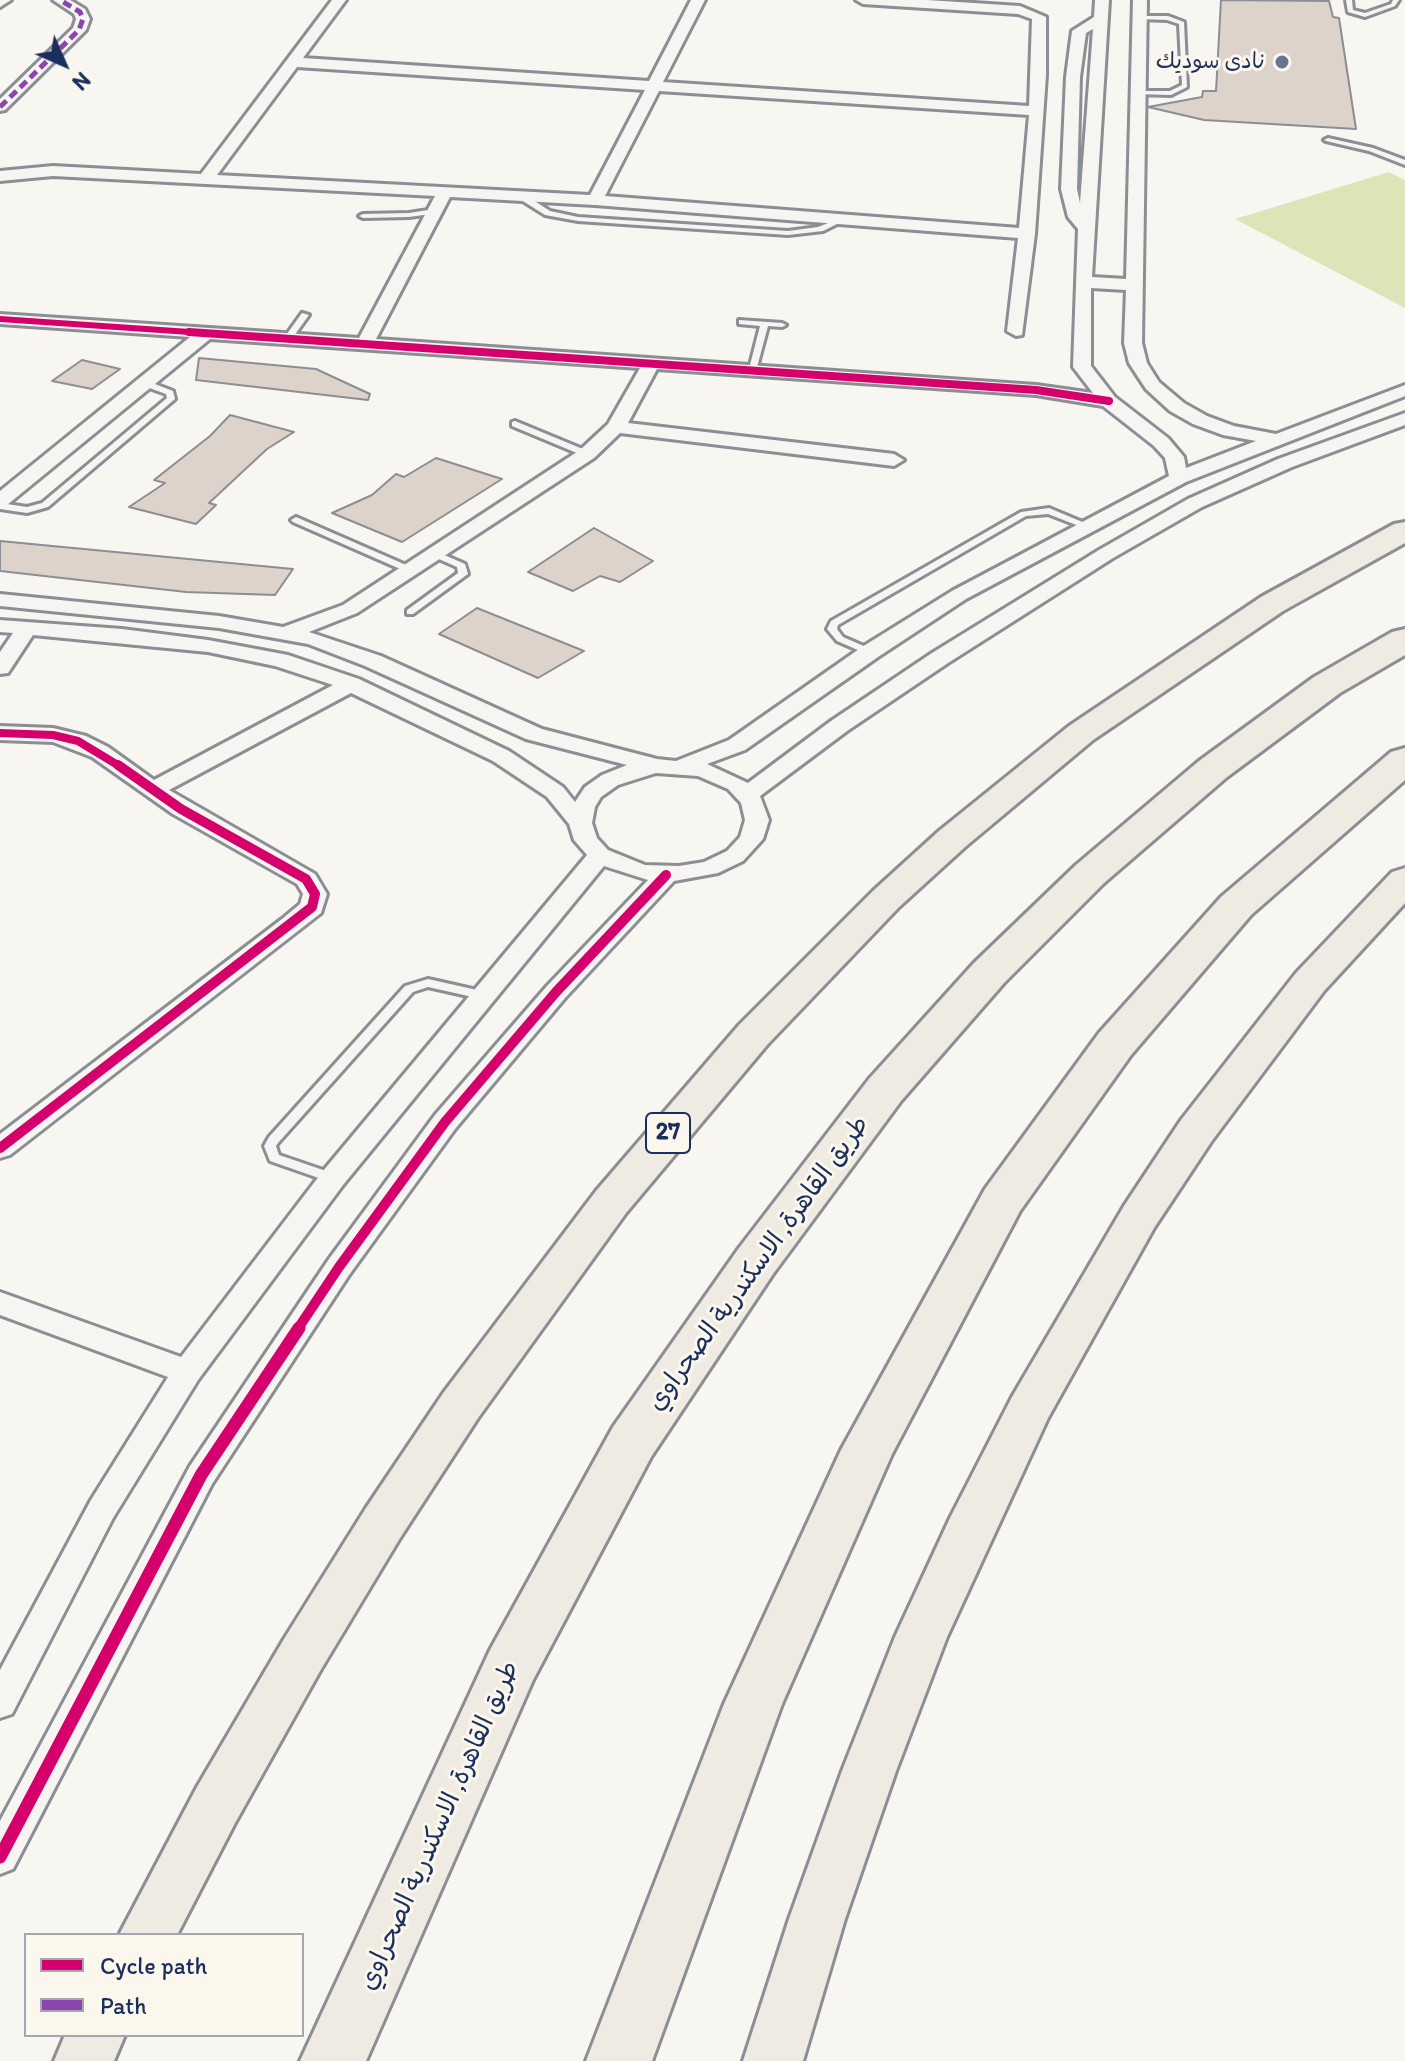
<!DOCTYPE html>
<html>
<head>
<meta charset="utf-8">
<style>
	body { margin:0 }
	#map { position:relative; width:1405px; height:2061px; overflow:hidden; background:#f8f6f0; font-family:Itim,sans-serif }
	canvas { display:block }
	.legend { position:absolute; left:24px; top:1933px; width:280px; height:104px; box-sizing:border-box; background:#fbf7ec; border:2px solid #a1a7b3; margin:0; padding:10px 14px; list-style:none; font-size:24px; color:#1b2f5e }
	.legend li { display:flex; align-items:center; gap:16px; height:40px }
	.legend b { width:40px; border:2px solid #a1a7b3 }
	.north { position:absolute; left:24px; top:24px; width:80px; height:80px; -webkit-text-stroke:6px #fbf7ec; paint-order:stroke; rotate:135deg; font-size:22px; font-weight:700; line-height:32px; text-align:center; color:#1b2f5e }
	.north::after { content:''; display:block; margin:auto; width:28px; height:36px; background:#1b2f5e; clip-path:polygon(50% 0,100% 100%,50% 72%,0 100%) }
</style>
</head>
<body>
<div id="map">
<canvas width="1405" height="2061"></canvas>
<ul class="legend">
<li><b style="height:10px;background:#d6006c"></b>Cycle path</li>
<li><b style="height:10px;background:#8e44ad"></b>Path</li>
</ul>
<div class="north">N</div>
</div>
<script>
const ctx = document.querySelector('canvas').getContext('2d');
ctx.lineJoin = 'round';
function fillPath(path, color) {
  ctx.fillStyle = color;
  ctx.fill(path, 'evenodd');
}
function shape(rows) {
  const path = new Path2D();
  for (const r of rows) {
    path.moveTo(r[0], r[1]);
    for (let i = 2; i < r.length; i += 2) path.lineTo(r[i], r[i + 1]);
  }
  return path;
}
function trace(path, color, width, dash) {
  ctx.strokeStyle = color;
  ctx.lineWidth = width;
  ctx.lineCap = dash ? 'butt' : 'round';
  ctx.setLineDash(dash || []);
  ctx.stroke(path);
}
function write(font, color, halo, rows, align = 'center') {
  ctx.font = font + ' Itim,"Playpen Sans Arabic",sans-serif';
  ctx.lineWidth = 6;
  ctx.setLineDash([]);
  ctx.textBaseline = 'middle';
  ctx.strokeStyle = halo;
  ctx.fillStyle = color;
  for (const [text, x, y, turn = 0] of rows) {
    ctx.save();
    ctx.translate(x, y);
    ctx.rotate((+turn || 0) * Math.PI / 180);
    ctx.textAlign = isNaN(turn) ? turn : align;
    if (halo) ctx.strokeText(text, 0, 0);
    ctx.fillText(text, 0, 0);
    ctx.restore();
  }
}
fillPath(shape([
	[1389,172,1405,180,1405,308,1235,219]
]), '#dee4b7');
const building = shape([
	[1221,0,1329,1,1333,17,1339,18,1356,129,1204,120,1148,107,1202,97,1203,91,1216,91,1221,0],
	[199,358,316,369,370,394,368,400,196,380,199,358],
	[82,360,120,369,92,389,52,381,82,360],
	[230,415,294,432,267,449,209,503,216,505,196,524,129,507,165,483,154,480,210,436,230,415],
	[436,458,502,479,402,542,332,513,372,495,396,474,404,477,436,458],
	[594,528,653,561,620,582,600,576,573,591,528,572,594,528],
	[0,541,293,569,275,595,186,592,0,571,0,541],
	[477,608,584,651,538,678,439,634,477,608]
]);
fillPath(building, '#ded3cb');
trace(building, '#8b8e94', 2);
const lane = shape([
	[1346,0,1352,0,1353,10,1365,13,1391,4,1393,0,1399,0,1395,6,1365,17,1348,12,1346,0],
	[1136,16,1168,16,1184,22,1187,87,1171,95,1135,94,1135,92,1137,91,1170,91,1182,85,1179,24,1167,20,1138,19,1136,18,1136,16],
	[1328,138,1373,148,1405,160,1405,165,1369,151,1326,141,1324,140,1328,138],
	[518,194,524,194,550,211,578,217,788,231,818,227,841,218,845,220,823,231,788,235,578,221,545,215,518,198,518,194],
	[435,209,439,211,438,213,409,217,363,218,359,216,363,214,409,213,435,209],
	[302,313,309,315,291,340,285,340,284,338,302,313],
	[739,320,782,323,786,325,782,327,768,326,756,371,749,369,760,326,739,324,739,320],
	[141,381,147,381,173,391,175,399,48,507,27,513,0,509,0,503,27,507,42,503,167,398,166,394,141,385,141,381],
	[515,421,590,452,591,454,584,456,512,426,512,422,515,421],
	[1049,508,1092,526,1087,529,1084,528,1048,514,1026,516,838,625,837,629,843,637,873,650,873,654,867,654,837,641,827,629,831,621,1021,512,1049,508],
	[296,517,413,568,415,570,410,573,407,572,293,522,291,520,296,517],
	[435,551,465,564,468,574,413,614,407,614,407,610,458,573,457,567,432,556,432,552,435,551],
	[428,979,486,992,492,996,486,1000,428,987,413,992,278,1143,276,1146,279,1155,338,1175,339,1178,338,1181,333,1183,270,1161,264,1146,269,1137,405,986,428,979]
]);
const street = shape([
	[0,0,11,0,0,7,0,0],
	[53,0,70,0,85,9,90,19,86,30,5,110,0,111,0,99,73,28,76,19,74,14,53,0],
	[332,0,346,0,303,58,649,81,691,0,705,0,663,82,1029,106,1032,19,1018,14,863,4,856,0,927,0,1020,6,1046,17,1046,75,1035,234,1022,335,1016,336,1007,331,1018,238,595,205,450,197,376,339,1036,385,1093,393,1073,367,1078,229,1068,217,1061,189,1066,77,1072,31,1094,17,1095,0,1109,0,1092,277,1126,279,1133,0,1147,0,1142,343,1147,363,1159,382,1184,403,1207,416,1234,426,1276,434,1405,385,1405,396,1186,482,966,599,878,657,745,750,707,764,748,783,831,721,932,653,1099,550,1188,499,1278,459,1405,413,1405,425,1292,467,1202,507,1113,558,948,663,847,731,760,796,769,820,763,839,743,861,718,873,674,881,565,998,455,1129,349,1275,212,1484,13,1869,0,1874,0,1821,190,1466,329,1259,435,1115,547,986,648,880,604,866,343,1185,198,1380,113,1518,12,1714,0,1718,0,1670,91,1500,168,1377,0,1315,0,1292,181,1357,323,1171,587,855,574,840,569,824,547,797,493,761,351,693,169,790,315,874,327,894,321,913,10,1155,0,1158,0,1134,282,919,300,904,303,894,297,884,173,814,92,757,53,742,0,740,0,726,53,728,86,736,108,747,154,780,333,685,275,666,208,652,33,635,8,673,0,674,0,652,13,633,0,632,0,620,122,629,208,640,288,655,359,679,509,751,563,787,575,802,585,787,602,775,627,765,526,739,365,666,308,644,219,628,0,606,0,594,219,616,283,627,343,605,580,450,608,424,640,368,210,339,7,505,0,507,0,491,190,337,0,324,0,314,359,338,435,196,53,176,0,181,0,171,53,166,201,174,332,0],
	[1093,29,1080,203,1077,189,1080,77,1086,33,1093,29],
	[297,67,645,90,590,195,217,175,297,67],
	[659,91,1029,115,1019,228,605,196,659,91],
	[1091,288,1126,290,1124,343,1129,363,1146,389,1170,411,1193,424,1223,435,1256,441,1186,468,1184,457,1168,438,1115,397,1091,366,1091,288],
	[657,369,1036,395,1103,406,1154,446,1165,458,1169,476,952,591,862,647,729,740,676,761,657,759,542,729,381,656,309,632,357,613,594,458,620,433,894,466,904,460,894,454,628,423,657,369],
	[656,773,698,776,728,789,741,803,745,820,740,837,727,851,704,862,679,866,645,865,608,850,597,838,592,823,595,807,601,797,618,785,656,773]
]);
const primary = shape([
	[1405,522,1405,543,1283,611,1093,740,965,847,899,907,767,1045,626,1213,478,1418,400,1538,320,1671,235,1823,177,1935,119,1935,197,1787,284,1639,366,1508,444,1392,596,1191,739,1025,873,891,939,831,1069,726,1261,597,1394,524,1405,522],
	[1405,868,1405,903,1324,991,1211,1142,1154,1228,1048,1418,947,1637,896,1771,845,1919,803,2061,743,2061,789,1919,842,1771,895,1637,950,1518,1012,1397,1124,1206,1181,1120,1296,973,1392,872,1405,868],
	[65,2035,125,2035,114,2061,54,2061,65,2035]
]);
const highway = shape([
	[1405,629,1405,655,1340,693,1227,777,1104,883,1004,983,901,1101,773,1274,651,1457,533,1680,366,2061,300,2061,490,1650,613,1427,739,1248,869,1079,974,963,1076,865,1199,761,1314,677,1392,632,1405,629],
	[1405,748,1405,780,1251,915,1131,1055,1020,1211,892,1454,782,1704,652,2061,586,2061,724,1704,841,1450,985,1189,1099,1033,1221,897,1391,752,1405,748]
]);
trace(lane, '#8b8e94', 6);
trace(street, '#8b8e94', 6);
trace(primary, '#8b8e94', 6);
trace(highway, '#8b8e94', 6);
fillPath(lane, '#f6f5f1');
fillPath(street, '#f6f5f1');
fillPath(primary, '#f0ebe2');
fillPath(highway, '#f0ebe2');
trace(shape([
	[0,107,79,30,83,19,80,12,60,0]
]), '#8e44ad', 5, [9, 5]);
trace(shape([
	[0,319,219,334]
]), '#d6006c', 6);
trace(shape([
	[189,332,1036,390,1109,401],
	[0,733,53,735,78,741,121,767]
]), '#d6006c', 8);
trace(shape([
	[0,1148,312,907,315,894,306,879,181,809,118,765],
	[297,1330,339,1267,445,1122,556,992,666,875]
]), '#d6006c', 10);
trace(shape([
	[0,1857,201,1475,299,1328]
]), '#d6006c', 13);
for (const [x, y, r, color] of [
	[1282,62,8,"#687591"]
]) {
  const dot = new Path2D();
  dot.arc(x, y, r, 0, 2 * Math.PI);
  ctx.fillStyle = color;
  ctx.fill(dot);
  trace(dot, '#fbf7ec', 3);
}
write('22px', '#1b2f5e', '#fbf7ec', [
	["نادى سوديك",1266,62]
], 'right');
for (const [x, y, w] of [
	[668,1133,44]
]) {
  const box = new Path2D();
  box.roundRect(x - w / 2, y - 20, w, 40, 6);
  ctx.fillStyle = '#fbf7ec';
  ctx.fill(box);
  trace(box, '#1b2f5e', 2);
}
write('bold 24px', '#1b2f5e', null, [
	["27",668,1133]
]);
write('26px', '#1b2f5e', '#fbf7ec', [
	["طريق القاهرة, الاسكندرية الصحراوي",759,1264,-54],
	["طريق القاهرة, الاسكندرية الصحراوي",440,1826,-66]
]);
</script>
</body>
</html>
